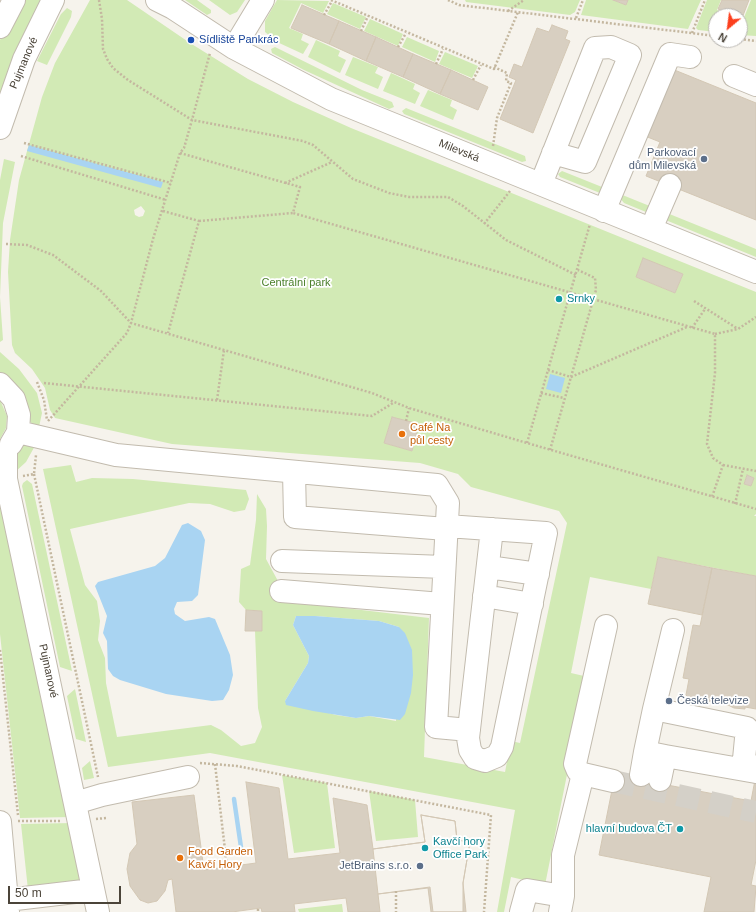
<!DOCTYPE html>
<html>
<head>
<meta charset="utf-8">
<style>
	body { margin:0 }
	#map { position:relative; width:756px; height:912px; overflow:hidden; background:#f6f3ec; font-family:Helvetica,sans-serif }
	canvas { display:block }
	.north { position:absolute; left:708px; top:8px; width:40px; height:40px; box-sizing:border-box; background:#fff; border:1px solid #b7b4b0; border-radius:50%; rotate:209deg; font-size:11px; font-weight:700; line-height:16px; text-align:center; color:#4b4439 }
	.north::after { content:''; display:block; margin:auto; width:14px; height:18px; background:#fc3f1d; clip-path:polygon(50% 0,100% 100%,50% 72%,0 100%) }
	.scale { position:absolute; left:8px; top:886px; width:113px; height:18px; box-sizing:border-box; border:2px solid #4b4439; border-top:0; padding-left:5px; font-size:12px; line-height:14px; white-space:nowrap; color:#4b4439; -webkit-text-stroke:3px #fff; paint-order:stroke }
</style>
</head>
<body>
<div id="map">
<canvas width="756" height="912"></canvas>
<div class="north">N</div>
<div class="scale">50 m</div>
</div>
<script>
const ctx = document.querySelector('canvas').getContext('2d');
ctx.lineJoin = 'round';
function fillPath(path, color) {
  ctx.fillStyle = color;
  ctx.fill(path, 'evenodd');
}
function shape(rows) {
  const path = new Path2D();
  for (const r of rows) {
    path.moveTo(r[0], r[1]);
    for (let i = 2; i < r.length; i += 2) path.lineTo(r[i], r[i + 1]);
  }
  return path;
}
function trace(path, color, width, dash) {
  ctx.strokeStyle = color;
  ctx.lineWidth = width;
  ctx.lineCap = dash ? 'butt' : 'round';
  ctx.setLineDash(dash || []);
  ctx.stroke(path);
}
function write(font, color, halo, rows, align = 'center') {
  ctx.font = font + ' Helvetica,sans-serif';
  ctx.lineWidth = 3.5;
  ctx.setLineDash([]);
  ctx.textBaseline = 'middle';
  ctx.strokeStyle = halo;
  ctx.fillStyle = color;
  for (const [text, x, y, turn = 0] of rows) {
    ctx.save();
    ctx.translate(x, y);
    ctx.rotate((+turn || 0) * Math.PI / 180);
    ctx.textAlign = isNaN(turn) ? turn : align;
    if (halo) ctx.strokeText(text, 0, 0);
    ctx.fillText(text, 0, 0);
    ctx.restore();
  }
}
fillPath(shape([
	[21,0,48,0,0,105,0,40],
	[90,0,127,0,190,43,248,79,293,102,351,128,756,292,756,514,754,516,756,516,756,576,658,557,651,589,590,577,571,673,584,676,586,679,545,885,511,877,504,912,497,912,515,810,210,753,108,767,43,469,71,465,76,482,92,478,133,479,246,490,249,499,245,510,234,512,210,504,189,503,70,529,85,585,97,601,100,621,98,640,105,658,106,683,117,737,211,725,221,730,241,746,255,743,262,727,258,708,255,631,262,631,262,611,246,610,239,602,241,569,250,565,256,520,257,494,266,509,267,526,266,559,278,581,277,600,429,618,424,757,505,772,511,741,520,743,567,523,559,511,471,487,458,474,420,463,172,444,55,418,50,410,45,388,32,369,15,353,12,345,8,272,10,240,19,180,42,97,55,63],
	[141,206,145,211,143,216,139,217,135,215,134,210],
	[643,259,683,274,675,293,636,277],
	[392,417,419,425,412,451,384,443],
	[747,475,754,478,751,486,744,484],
	[296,616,315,616,379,621,399,627,396,721,369,716,356,718,336,715,285,701,308,663,309,656,293,625],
	[185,0,197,0,211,10,211,13,207,15],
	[209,0,245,0,237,12,230,15],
	[277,0,329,1,323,13,301,3,289,28,303,34,301,40,309,44,303,54,277,42,265,32,265,21],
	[465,0,580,0,575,12,570,15,466,2],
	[586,0,613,0,626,5,628,0,701,0,688,29,581,15],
	[707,0,721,0,717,10,732,16,716,16,716,32,698,30,696,28],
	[751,0,756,0,756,36,740,35,740,19,743,20],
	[333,3,366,17,360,29,327,14],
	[67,8,72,11,71,17,47,65,37,61,61,14],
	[370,19,403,34,398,46,364,31],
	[407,37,439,51,435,62,402,47],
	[316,40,340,51,338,56,346,60,340,73,308,57],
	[275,47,362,90,392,102,394,107,389,109,304,70,272,53,271,49],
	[445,52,478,66,472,78,439,64],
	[353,57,378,67,375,73,383,77,378,89,345,75],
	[391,73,415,84,413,89,420,93,415,104,383,91],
	[428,90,452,100,450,106,457,110,453,120,420,106],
	[406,108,525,156,526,161,522,162,404,114,402,111],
	[4,159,15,162,3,223,0,297,3,340,0,342,0,180],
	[562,171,602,187,604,188,600,193,560,177,558,174],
	[620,194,756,249,756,257,624,203,620,198],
	[0,352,19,369,37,393,42,413,39,427,33,425,28,419,0,373],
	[0,400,7,416,6,428,0,439],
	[36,444,26,462,14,473,12,461,21,445],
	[27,480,32,484,72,671,60,667,22,486,23,483],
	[0,484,72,817,20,818,0,634],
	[75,689,86,742,76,739,67,696],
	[90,761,94,778,84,780,82,768],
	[282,775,327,783,335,848,294,853],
	[369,791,415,800,418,837,376,841],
	[73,823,85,879,28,890,21,824],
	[342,904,343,912,299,912,298,909]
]), '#d2eab5');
fillPath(shape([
	[29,145,163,182,161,188,27,151],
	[550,374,565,378,561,393,546,389],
	[188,523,201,531,205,540,198,595,192,601,177,602,174,609,175,614,185,621,209,617,215,619,230,655,233,675,229,690,223,700,212,701,166,694,120,680,113,676,108,669,107,641,103,633,107,616,95,586,98,582,155,566,165,558,182,525],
	[296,616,315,616,379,621,399,627,405,633,412,650,413,675,411,693,405,714,400,720,369,716,356,718,313,711,286,705,285,701,308,663,309,656,293,625]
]), '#a9d4f2');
trace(shape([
	[234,799,242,854]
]), '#a9d4f2', 4.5);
const building = shape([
	[613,0,628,0,626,5,613,0],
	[722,0,749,0,742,18,718,9,722,0],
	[302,5,339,21,329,44,291,28,302,5],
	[339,21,376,37,366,61,329,44,339,21],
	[552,25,568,31,565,39,570,41,533,133,500,119,516,80,509,77,514,64,522,67,537,28,549,32,552,25],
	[376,37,413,54,403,77,366,61,376,37],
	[413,54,451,70,440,94,403,77,413,54],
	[672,69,756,103,756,220,646,176,660,142,645,136,672,69],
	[451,70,488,87,478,110,440,94,451,70],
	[643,258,683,274,675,293,636,277,643,258],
	[392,417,419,424,412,451,384,443,392,417],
	[747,475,754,478,751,486,744,484,747,475],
	[658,557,712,568,702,615,648,604,658,557],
	[712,568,756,576,756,709,745,707,745,709,734,708,728,705,688,697,686,695,689,679,683,678,693,625,700,626,712,568],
	[246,610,262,611,262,631,245,631,246,610],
	[615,775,756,802,756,860,751,885,756,886,754,912,704,912,711,877,599,855,615,775],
	[755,780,756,781,756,802,751,801,755,780],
	[246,782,279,788,288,859,340,853,333,798,367,805,373,849,425,842,421,815,455,821,457,840,470,842,463,883,466,912,433,912,430,887,378,894,380,912,348,912,346,898,294,904,295,912,262,912,261,908,232,912,176,912,172,879,168,880,165,891,157,901,148,903,140,900,130,886,127,869,130,853,137,844,132,802,194,795,204,870,256,863,246,782],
	[421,815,455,821,457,840,470,842,463,883,463,912,431,912,428,888,378,894,373,849,425,842,421,815]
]);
fillPath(building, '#d8cfc1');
trace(building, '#d3c7b4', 1);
trace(shape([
	[613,781,756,812]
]), '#d4d0c8', 22, [22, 11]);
const minor = shape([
	[157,0,173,8,234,48,331,99,756,272],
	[0,27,14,0],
	[234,48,263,0],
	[734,76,756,85],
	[0,128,24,59,53,0],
	[541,184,595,48,611,47,630,55,585,162,553,153],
	[604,211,670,54,690,57],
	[651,229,670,185],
	[0,384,14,399,19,415,18,432,11,444],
	[18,432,116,455,437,485,448,503,436,727,469,730],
	[6,452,6,479,98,912],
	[294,472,295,517,446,529],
	[447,526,546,533,502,747,497,756,485,761,475,758,470,750,468,738,492,529],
	[282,561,444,567],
	[488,567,538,574],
	[281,591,442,604],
	[484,596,532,604],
	[654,709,673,630],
	[756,772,744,759,747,728,654,709,645,752,665,756,756,772],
	[583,774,578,771,575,764,606,626],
	[641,775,645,752],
	[660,780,665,756],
	[75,803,102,795,188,777],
	[0,822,8,912],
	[7,900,92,890],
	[521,912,527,890,563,896],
	[560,912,563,896,563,855,583,774,613,781]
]);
trace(minor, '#c2bbae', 24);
trace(shape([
	[99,0,102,19,103,49,107,59,113,68,128,80,192,120,303,141,313,145,353,179,389,193,409,197,448,197,463,206,506,240,576,275],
	[331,0,494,69,518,12],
	[448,0,459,5,716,36],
	[508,11,524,0],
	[324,15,332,1],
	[576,18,583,0],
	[361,31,368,16],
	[692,33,705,0],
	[740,39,756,41],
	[398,47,406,33],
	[436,64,443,49],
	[473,80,481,65],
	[24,143,171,183],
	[493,146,497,118,511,83,506,81,507,73,494,67],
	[180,153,300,187,293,213,715,334,715,373,707,444,713,458,723,465,712,497],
	[21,156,166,200],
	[285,183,332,162],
	[163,211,199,221,168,333],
	[199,221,293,213],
	[484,224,510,191],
	[6,244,27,245,53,255,101,291,131,323,372,393,409,408,527,443,756,509],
	[694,301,738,329],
	[692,328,705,309],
	[715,334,738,329,756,317],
	[548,370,571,377,687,327],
	[37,382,44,400,47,420],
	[44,383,372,416,393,403],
	[541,393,564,398],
	[217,400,224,350],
	[48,421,127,333,131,323,153,239,180,153,184,148,192,120,210,53],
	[406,421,409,408],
	[527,443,590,224],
	[550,450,596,290,595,278,578,270],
	[723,465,756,471],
	[34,474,98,777],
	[23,476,34,474,36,455],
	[735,504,743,469],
	[0,650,18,815],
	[200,763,237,766,491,815,484,912],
	[215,764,227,867],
	[96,819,106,818],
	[18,821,61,821],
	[396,891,396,912],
	[258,909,258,912]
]), '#c4b79f', 2.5, [2, 2]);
trace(minor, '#fff', 22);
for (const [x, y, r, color] of [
	[191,40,4,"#1a4fb4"],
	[704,159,4,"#5c6f8a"],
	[559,299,4,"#0f9aa8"],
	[402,434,4,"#e8710a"],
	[669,701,4,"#5c6f8a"],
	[680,829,4,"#0f9aa8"],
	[425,848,4,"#0f9aa8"],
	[180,858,4,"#e8710a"],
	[420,866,4,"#5c6f8a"]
]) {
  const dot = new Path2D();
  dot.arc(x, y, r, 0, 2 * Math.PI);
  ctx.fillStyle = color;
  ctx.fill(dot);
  trace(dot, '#fff', 1.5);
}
write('11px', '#164399', '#fff', [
	["Sídliště Pankrác",199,40]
], 'left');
write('11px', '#4b4439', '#fff', [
	["Pujmanové",24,63,-67],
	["Milevská",459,151,22],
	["Pujmanové",48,671,78]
]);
write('11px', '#4e5e75', '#fff', [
	["Parkovací",696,153],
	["dům Milevská",696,166],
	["Česká televize",677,701,"left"],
	["JetBrains s.r.o.",412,866]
], 'right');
write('11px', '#4a7f2a', '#fff', [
	["Centrální park",296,283]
]);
write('11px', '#0d838f', '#fff', [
	["Srnky",567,299],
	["hlavní budova ČT",672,829,"right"],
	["Kavčí hory",433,842],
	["Office Park",433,855]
], 'left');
write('11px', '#c56008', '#fff', [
	["Café Na",410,428],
	["půl cesty",410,441],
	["Food Garden",188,852],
	["Kavčí Hory",188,865]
], 'left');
</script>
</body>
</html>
